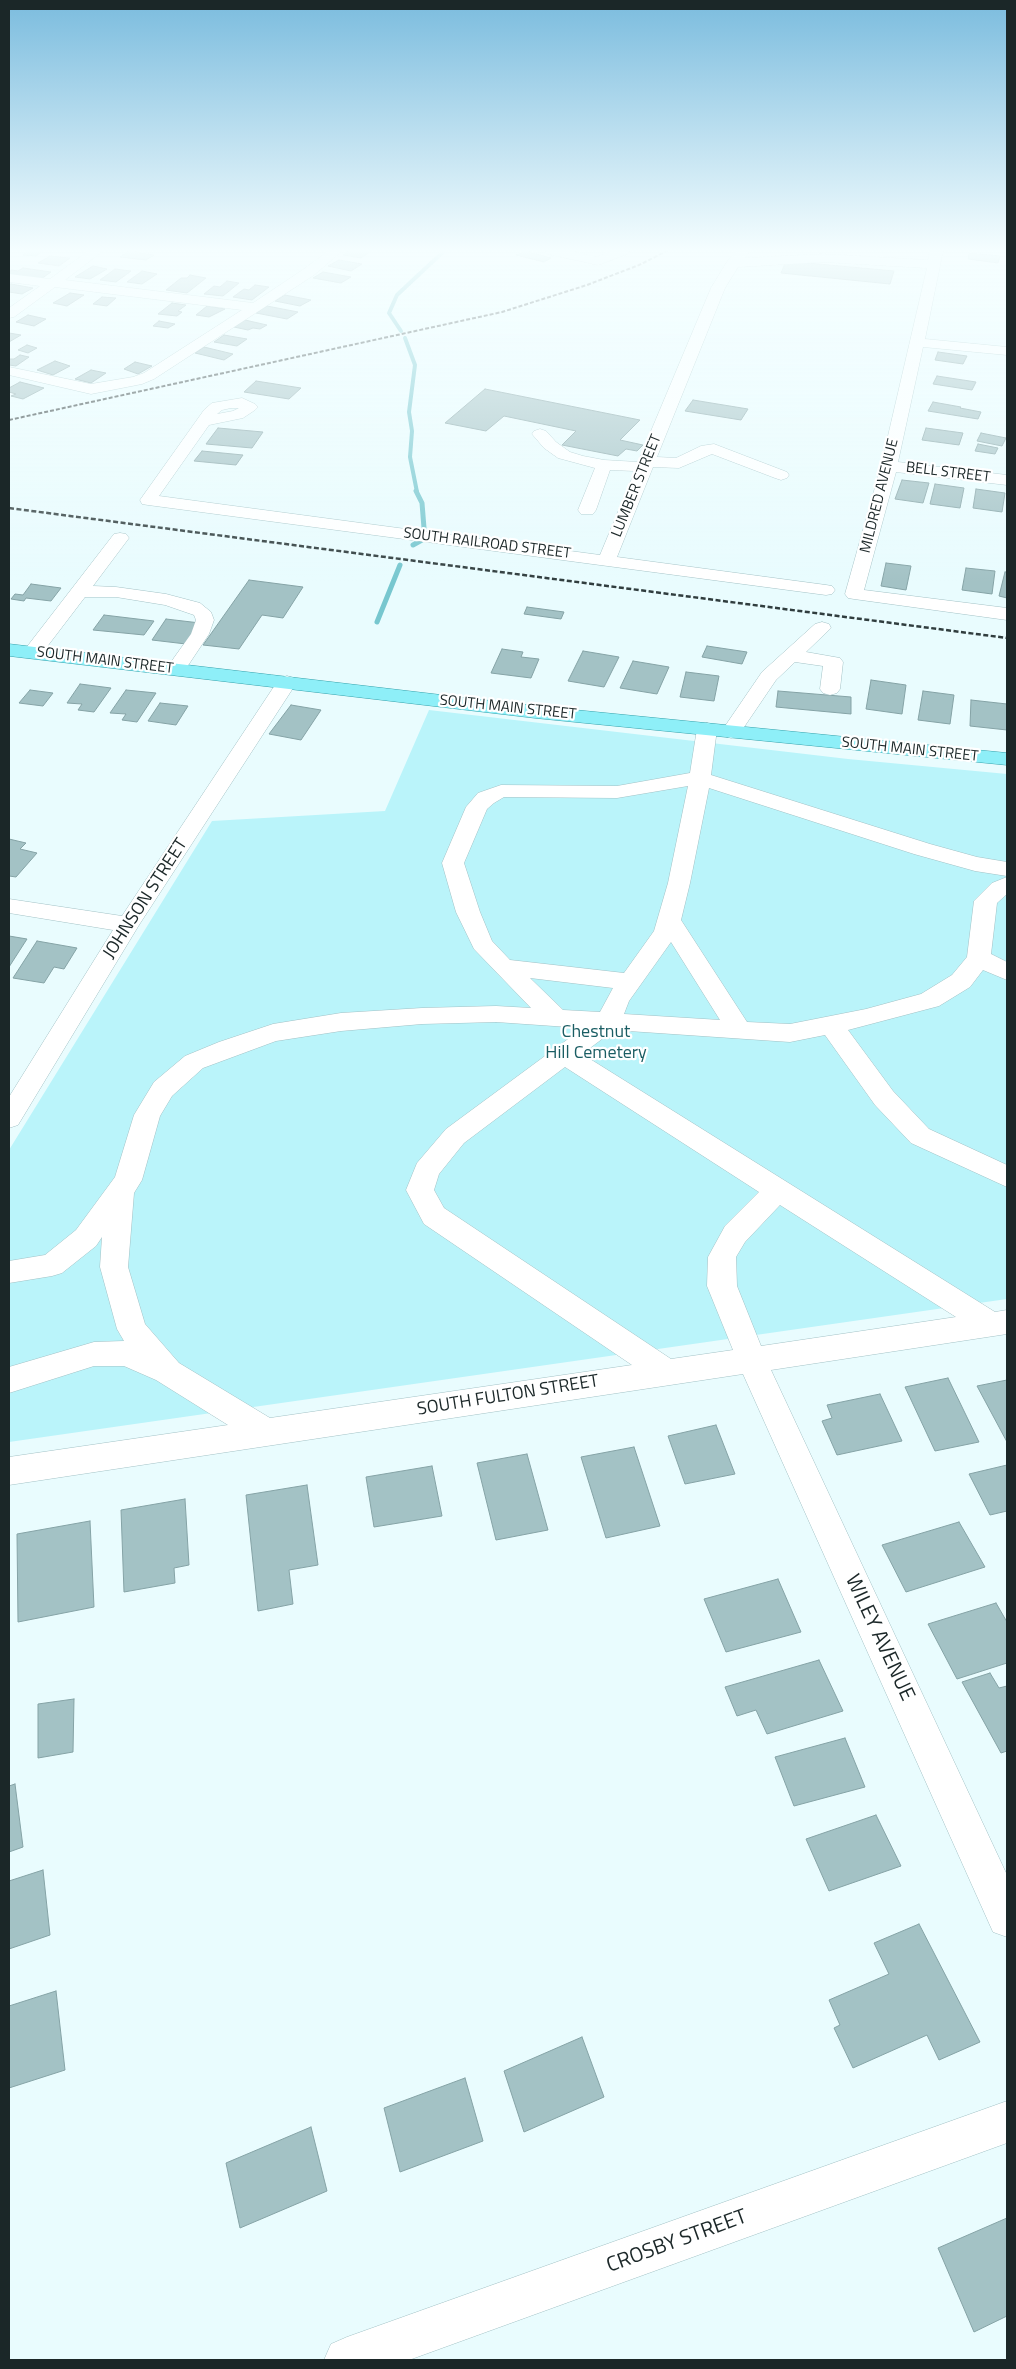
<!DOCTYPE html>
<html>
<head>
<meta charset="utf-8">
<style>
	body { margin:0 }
	#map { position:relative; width:1016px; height:2369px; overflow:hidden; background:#e9fcfe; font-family:"Titillium Web",sans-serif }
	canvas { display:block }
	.frame { position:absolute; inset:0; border:10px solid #1b2728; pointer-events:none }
</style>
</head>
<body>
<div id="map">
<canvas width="1016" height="2369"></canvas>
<div class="frame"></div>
</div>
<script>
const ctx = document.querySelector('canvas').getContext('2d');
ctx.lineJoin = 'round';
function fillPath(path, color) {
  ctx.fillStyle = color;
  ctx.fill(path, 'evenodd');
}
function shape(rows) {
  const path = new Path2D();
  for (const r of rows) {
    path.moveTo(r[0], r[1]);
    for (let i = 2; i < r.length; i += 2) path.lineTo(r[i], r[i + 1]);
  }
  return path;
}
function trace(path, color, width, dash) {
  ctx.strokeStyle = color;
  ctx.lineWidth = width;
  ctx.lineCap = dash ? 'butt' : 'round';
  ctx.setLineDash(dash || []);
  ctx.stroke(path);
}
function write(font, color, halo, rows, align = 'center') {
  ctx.font = font + ' "Titillium Web",sans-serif';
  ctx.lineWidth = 4.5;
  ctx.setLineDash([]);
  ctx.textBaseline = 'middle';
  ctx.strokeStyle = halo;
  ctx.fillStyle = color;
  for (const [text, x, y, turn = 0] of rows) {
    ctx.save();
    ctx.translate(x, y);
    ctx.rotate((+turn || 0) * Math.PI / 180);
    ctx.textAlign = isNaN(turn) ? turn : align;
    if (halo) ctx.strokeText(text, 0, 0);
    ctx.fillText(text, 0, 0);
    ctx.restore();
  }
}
fillPath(shape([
	[429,710,848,759,1007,774,1007,1299,9,1442,9,1150,212,821,385,811]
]), '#baf4fa');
trace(shape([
	[401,331,389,313,397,295,444,251],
	[405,338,415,365,409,412,412,431,410,457,417,492]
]), '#77c7cf', 4);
trace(shape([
	[416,491,422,503,424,528],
	[413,545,422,540],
	[377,622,400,565]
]), '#77c7cf', 5);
const building = shape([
	[28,251,43,251,36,256,23,255,28,251],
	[129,251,154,255,146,260,120,257,129,251],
	[349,251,371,251,361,258,343,255,349,251],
	[525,251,551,258,544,262,516,255,525,251],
	[969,253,1000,256,998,263,968,259,969,253],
	[50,256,70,258,59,266,38,263,50,256],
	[339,260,362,264,351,271,328,266,339,260],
	[786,261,894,271,890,284,781,273,786,261],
	[93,266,107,269,90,279,75,277,93,266],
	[23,268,51,272,41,279,9,274,11,270,18,271,23,268],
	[115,269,131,271,116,282,100,280,115,269],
	[142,271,157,274,142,284,127,282,142,271],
	[323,272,351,277,341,283,313,278,323,272],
	[190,275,206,278,187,293,166,290,181,278,187,278,190,275],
	[227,281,239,283,223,296,204,294,214,286,220,287,227,281],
	[11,284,33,288,22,294,9,292,9,285,11,284],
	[255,285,269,287,252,300,233,297,244,289,249,290,255,285],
	[70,293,84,295,67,306,53,303,70,293],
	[285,295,311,300,300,306,275,301,285,295],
	[102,297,116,298,107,306,93,304,102,297],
	[172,303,186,305,178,311,182,312,177,316,158,314,172,303],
	[207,306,225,309,209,317,196,315,207,306],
	[267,306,298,312,287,319,256,313,267,306],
	[28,315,46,319,34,326,16,322,28,315],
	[245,320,267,325,260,329,253,328,248,330,234,327,245,320],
	[159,321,175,324,168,328,153,326,159,321],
	[9,333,21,335,9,342,9,333],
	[224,335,247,339,237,346,214,342,224,335],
	[27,345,37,348,28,353,18,350,27,345],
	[204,347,233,354,224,360,195,353,204,347],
	[938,352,967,356,963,364,935,360,938,352],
	[20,355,29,357,16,366,9,365,9,359,14,359,20,355],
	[55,361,70,366,53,375,37,370,55,361],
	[135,362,152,366,138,374,124,369,135,362],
	[91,370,106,373,91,383,75,379,91,370],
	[937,376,976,382,972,390,933,384,937,376],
	[256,381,301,388,289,399,244,392,256,381],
	[20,382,44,388,23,399,11,396,16,394,9,392,9,388,20,382],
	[485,389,640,420,620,440,643,445,637,451,626,449,618,456,562,445,576,431,504,416,486,431,445,423,485,389],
	[693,400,748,409,741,420,685,411,693,400],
	[933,402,961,407,960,408,981,412,978,419,928,411,933,402],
	[218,428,263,432,252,448,206,444,218,428],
	[926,428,963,433,959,445,922,440,926,428],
	[981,433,1006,438,1002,446,977,441,981,433],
	[978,444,998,448,995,454,975,451,978,444],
	[202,451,243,455,236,465,194,461,202,451],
	[902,480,929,483,923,503,895,499,902,480],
	[935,484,964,488,960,508,930,504,935,484],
	[976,489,1005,493,1002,512,973,508,976,489],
	[886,563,911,566,906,590,881,586,886,563],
	[966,568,995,571,992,594,962,590,966,568],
	[1005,572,1007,572,1007,598,999,596,1005,572],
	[249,580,303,587,283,618,262,615,239,649,203,645,249,580],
	[31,584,61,588,51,601,26,598,24,601,11,599,15,594,23,595,31,584],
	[527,607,564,612,561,619,524,614,527,607],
	[104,615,154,621,144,635,93,630,104,615],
	[166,619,200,623,186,644,152,640,166,619],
	[707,646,747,652,742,664,702,657,707,646],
	[502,649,523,652,521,657,539,659,531,678,491,673,502,649],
	[583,651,619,657,604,687,568,681,583,651],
	[633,661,669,667,657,694,620,688,633,661],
	[686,672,719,676,714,701,680,697,686,672],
	[871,680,906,685,902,714,866,709,871,680],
	[80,684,111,688,94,712,78,710,82,704,67,703,80,684],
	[30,690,53,693,43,706,19,703,30,690],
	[126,690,156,693,137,722,122,720,126,714,110,713,126,690],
	[778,691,851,697,851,714,776,707,778,691],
	[923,691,954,695,950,724,918,720,923,691],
	[971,700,1007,704,1007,730,970,726,971,700],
	[160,703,188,706,176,725,148,721,160,703],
	[291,705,321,710,301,740,269,734,291,705],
	[9,839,26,843,20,849,37,853,16,877,9,876,9,839],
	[9,936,27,939,9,967,9,936],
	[37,941,77,948,64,969,54,967,44,983,13,978,37,941],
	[948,1378,979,1442,935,1451,905,1387,948,1378],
	[1007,1380,1007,1442,977,1386,1007,1380],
	[880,1394,902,1441,837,1455,822,1421,832,1418,827,1405,880,1394],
	[716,1425,735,1474,685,1484,668,1436,716,1425],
	[634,1447,660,1526,606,1538,581,1457,634,1447],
	[527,1454,548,1530,496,1540,477,1463,527,1454],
	[1007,1465,1007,1511,990,1515,969,1474,1007,1465],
	[432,1466,442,1516,374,1527,366,1477,432,1466],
	[307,1485,318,1565,289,1570,293,1604,258,1611,246,1495,307,1485],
	[185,1499,189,1565,174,1568,175,1583,124,1592,121,1510,185,1499],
	[90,1521,94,1607,18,1622,17,1534,90,1521],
	[959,1522,985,1567,906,1592,882,1545,959,1522],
	[778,1579,801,1632,726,1652,704,1599,778,1579],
	[996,1603,1007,1622,1007,1663,957,1679,928,1624,996,1603],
	[819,1660,843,1711,767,1734,756,1710,737,1716,725,1687,819,1660],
	[990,1673,999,1688,1007,1686,1007,1751,1001,1753,962,1682,990,1673],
	[74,1699,73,1752,38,1758,38,1704,74,1699],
	[845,1738,865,1787,794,1806,775,1757,845,1738],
	[15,1784,23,1847,9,1852,9,1786,15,1784],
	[876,1815,901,1866,829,1891,806,1839,876,1815],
	[43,1870,50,1935,9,1949,9,1881,43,1870],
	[919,1924,980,2042,939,2060,927,2035,853,2068,834,2028,840,2025,829,2000,889,1974,874,1943,919,1924],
	[56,1991,65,2070,9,2088,9,2006,56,1991],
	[582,2037,604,2097,524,2132,504,2071,582,2037],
	[465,2078,483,2141,400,2172,384,2108,465,2078],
	[311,2127,327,2191,240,2228,226,2163,311,2127],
	[1007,2218,1007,2316,974,2332,938,2248,1007,2218]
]);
fillPath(building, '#a3c2c5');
trace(building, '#85a3a6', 1);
const minor = shape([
	[88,251,103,251,65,280,253,303,304,269,328,251,342,251,314,275,154,379,142,384,91,394,9,375,9,367,91,384,133,377,144,373,242,310,55,287,14,317,9,318,9,308,40,286,9,282,9,274,50,279,88,251],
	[546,251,571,251,597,257,611,251,629,251,628,254,598,265,547,254,546,251],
	[737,251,750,251,745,258,823,254,928,260,930,251,943,251,925,339,1007,347,1007,355,923,347,898,462,1007,475,1007,485,896,472,864,590,1007,608,1007,620,854,599,848,598,845,594,881,466,927,268,823,262,738,267,725,288,657,457,676,458,701,446,714,444,787,472,789,475,787,478,781,480,775,478,712,454,679,468,653,467,617,557,826,585,832,586,835,590,832,594,826,595,148,505,142,504,140,500,204,410,212,403,242,398,255,404,258,407,255,410,243,418,209,425,159,496,600,555,635,471,610,470,596,510,593,514,581,514,578,510,595,468,558,458,544,448,532,434,534,431,540,429,546,431,556,442,570,452,583,456,604,460,638,462,711,288,728,260,737,251],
	[231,408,239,408,233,411,217,414,222,410,231,408],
	[120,533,126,534,129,538,93,586,116,587,166,594,200,603,211,612,214,620,209,634,183,673,176,675,169,673,166,669,191,634,196,620,194,615,165,605,116,597,85,597,40,656,33,658,26,656,23,652,26,648,114,534,120,533],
	[822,622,829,624,831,628,806,652,840,658,843,662,840,689,837,693,830,695,823,693,820,689,823,666,795,662,776,680,738,736,731,738,724,736,721,732,762,672,815,624,822,622],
	[287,676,294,678,297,682,139,925,18,1125,9,1128,9,1097,113,930,9,913,9,899,122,916,277,682,280,678,287,676],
	[707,723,714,725,717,729,711,775,930,844,977,857,1007,862,1007,876,975,871,914,854,709,788,690,883,681,920,747,1022,790,1024,866,1009,921,994,952,975,967,957,974,901,992,883,1007,877,1007,894,997,903,991,954,1007,962,1007,980,983,970,970,987,939,1006,848,1030,893,1091,929,1129,1007,1165,1007,1187,911,1143,875,1105,825,1035,790,1042,614,1030,582,1054,995,1312,1007,1310,1007,1334,771,1370,1007,1875,1007,1937,993,1932,743,1374,9,1485,9,1457,228,1425,156,1380,124,1366,94,1366,9,1393,9,1367,94,1342,124,1341,117,1329,100,1267,102,1237,96,1246,62,1273,52,1276,9,1283,9,1261,45,1255,76,1230,115,1177,134,1115,154,1082,185,1056,219,1042,273,1024,341,1013,422,1008,496,1006,531,1008,474,949,456,912,442,863,466,807,478,793,501,785,617,786,690,773,697,729,700,725,707,723],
	[688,786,668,883,654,931,624,973,510,960,492,941,480,912,464,863,487,809,494,803,504,797,617,798,688,786],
	[671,942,720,1020,624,1014,629,1001,671,942],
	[530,978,613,988,600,1012,563,1010,530,978],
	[496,1022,583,1028,446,1129,417,1163,406,1190,424,1224,632,1365,270,1418,179,1363,145,1324,128,1267,134,1193,142,1180,160,1116,172,1096,203,1068,276,1041,341,1031,422,1024,496,1022],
	[565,1067,759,1192,725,1226,708,1257,707,1286,733,1350,671,1359,444,1208,434,1190,439,1174,464,1143,565,1067],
	[780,1205,956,1317,761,1346,737,1286,736,1257,745,1242,780,1205],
	[1007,2101,1007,2143,409,2360,324,2360,331,2344,347,2337,1007,2101]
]);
const major = shape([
	[9,644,535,706,1007,753,1007,765,535,718,9,656,9,644]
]);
trace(minor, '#a3c2c6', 1);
trace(major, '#35a2ac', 1);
fillPath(minor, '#fff');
fillPath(major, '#8eeff8');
trace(shape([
	[9,420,502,312,587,285,639,265,667,251]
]), '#303d3e', 2, [4, 2]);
trace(shape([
	[9,508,1007,638]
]), '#303d3e', 2.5, [5, 2.5]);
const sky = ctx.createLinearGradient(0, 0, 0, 583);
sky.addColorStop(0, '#7bbcde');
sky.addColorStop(0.43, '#f5feff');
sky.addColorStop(1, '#f5feff00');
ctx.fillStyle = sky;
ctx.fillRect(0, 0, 1016, 583);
write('15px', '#1b2728', '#fff', [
	["BELL STREET",948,473,7],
	["LUMBER STREET",637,486,-68],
	["MILDRED AVENUE",880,496,-76],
	["SOUTH RAILROAD STREET",487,544,7],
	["SOUTH MAIN STREET",105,661,7],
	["SOUTH MAIN STREET",508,708,6],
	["SOUTH MAIN STREET",910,750,6]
]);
write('18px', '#1b2728', '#fff', [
	["JOHNSON STREET",146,899,-57],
	["SOUTH FULTON STREET",508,1396,-9]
]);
write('18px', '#1a5d63', '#fff', [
	["Chestnut",596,1033],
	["Hill Cemetery",596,1054]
]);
write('21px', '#1b2728', '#fff', [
	["WILEY AVENUE",879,1638,65],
	["CROSBY STREET",677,2242,-20]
]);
</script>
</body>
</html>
